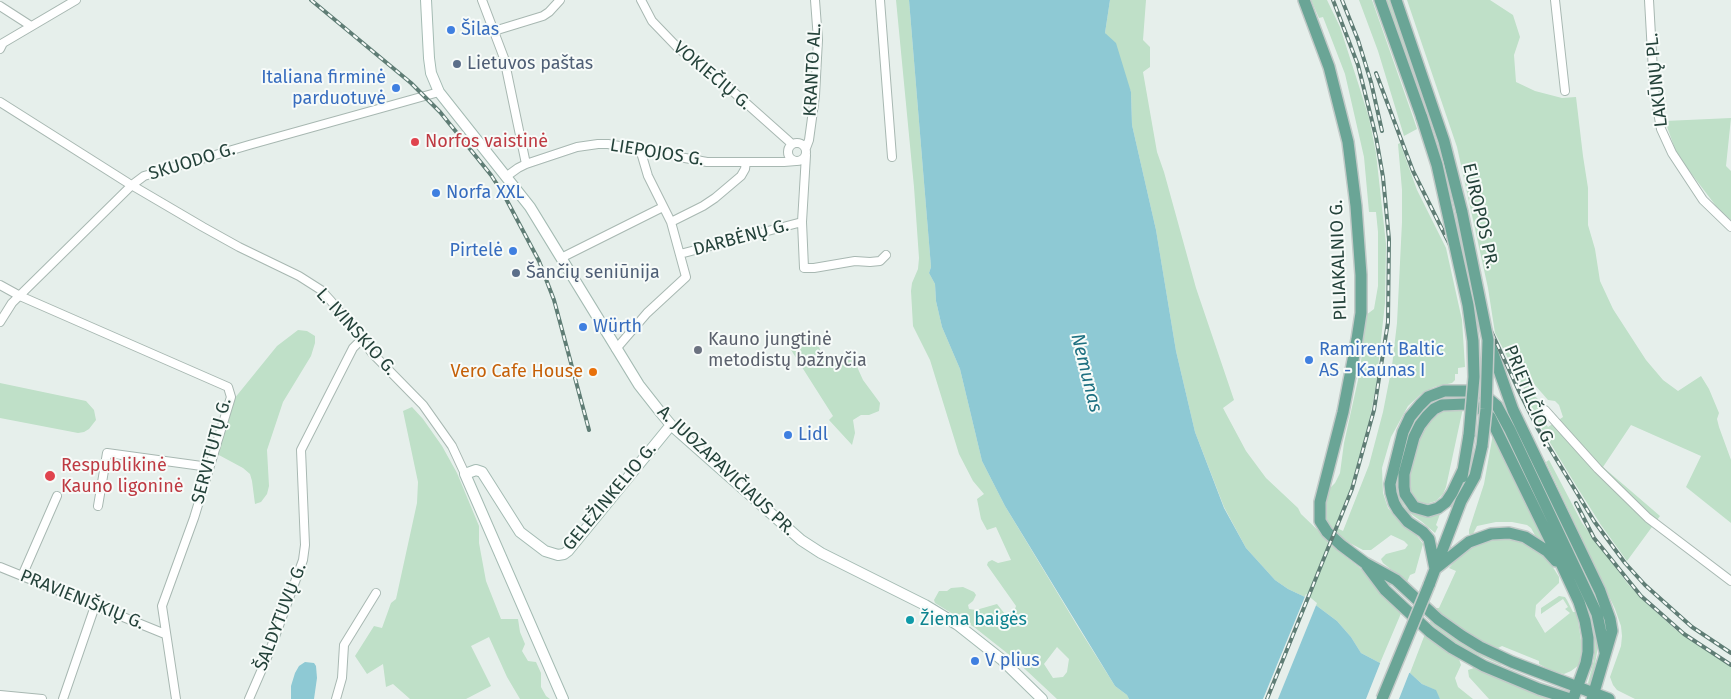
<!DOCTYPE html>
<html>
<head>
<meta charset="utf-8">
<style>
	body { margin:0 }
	canvas { display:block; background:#e6efeb }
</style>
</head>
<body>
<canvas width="1731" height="699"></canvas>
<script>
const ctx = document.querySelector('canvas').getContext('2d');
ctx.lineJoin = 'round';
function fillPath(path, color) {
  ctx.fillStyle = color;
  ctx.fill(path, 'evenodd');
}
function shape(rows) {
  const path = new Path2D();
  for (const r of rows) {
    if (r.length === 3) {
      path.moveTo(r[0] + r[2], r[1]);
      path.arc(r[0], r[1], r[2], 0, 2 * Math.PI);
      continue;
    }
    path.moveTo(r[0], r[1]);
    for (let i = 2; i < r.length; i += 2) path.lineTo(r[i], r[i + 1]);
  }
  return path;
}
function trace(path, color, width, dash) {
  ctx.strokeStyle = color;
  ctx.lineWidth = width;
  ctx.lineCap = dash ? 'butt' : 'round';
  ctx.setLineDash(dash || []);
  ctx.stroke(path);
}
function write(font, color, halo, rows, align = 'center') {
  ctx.font = font + ' "Fira Sans",sans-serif';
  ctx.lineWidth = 4;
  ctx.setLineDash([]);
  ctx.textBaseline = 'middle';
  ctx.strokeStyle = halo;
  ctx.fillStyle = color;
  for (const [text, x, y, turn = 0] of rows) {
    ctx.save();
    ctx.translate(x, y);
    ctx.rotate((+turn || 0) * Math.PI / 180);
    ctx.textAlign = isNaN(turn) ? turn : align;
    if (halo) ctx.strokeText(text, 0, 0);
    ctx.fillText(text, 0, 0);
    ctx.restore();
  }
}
fillPath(shape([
	[896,0,909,0,931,267,929,273,935,284,936,301,942,327,960,369,982,461,1005,506,1078,627,1115,686,1127,695,1129,699,1057,699,1012,657,974,627,935,603,934,600,939,591,947,591,951,588,963,587,974,592,976,595,973,601,968,605,969,609,976,610,997,604,1005,614,1014,612,1016,606,987,565,988,562,992,560,998,563,1011,560,996,527,987,530,981,519,977,499,984,494,973,481,959,454,930,360,913,326,911,291,912,283,918,269,919,258,914,187],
	[1057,647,1069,659,1067,672,1063,677,1053,678,1044,664],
	[1110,0,1146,0,1143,40,1150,47,1150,67,1143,72,1157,152,1164,172,1196,288,1234,400,1223,408,1246,451,1266,478,1298,508,1301,514,1328,540,1327,542,1360,568,1375,587,1402,611,1380,663,1361,653,1351,637,1337,621,1305,597,1288,589,1275,580,1246,548,1224,507,1195,432,1176,351,1156,230,1132,125,1131,92,1105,33],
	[1311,0,1327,0,1340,27,1359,86,1369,118,1376,153,1386,244,1385,303,1376,386,1368,427,1351,487,1335,527,1343,531,1369,465,1383,412,1392,366,1397,323,1402,222,1402,190,1398,144,1400,143,1417,190,1446,248,1462,320,1465,367,1458,368,1458,374,1455,374,1455,380,1452,383,1434,387,1421,394,1408,406,1391,437,1382,468,1383,493,1388,508,1397,519,1418,534,1417,536,1423,544,1415,573,1410,575,1407,582,1383,563,1381,559,1386,554,1405,549,1408,545,1404,541,1391,535,1371,550,1363,550,1342,539,1330,528,1323,515,1328,490,1335,483,1340,473,1344,443,1360,371,1366,315,1374,309,1378,286,1378,232,1376,212,1369,212,1364,157,1345,74,1323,17,1319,18],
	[1359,0,1372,0,1414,120,1417,129,1404,136,1378,51],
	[1386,0,1389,0,1426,105,1424,107],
	[1407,0,1490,0,1513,15,1520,37,1514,55,1516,82,1535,91,1562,98,1576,97,1583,156,1588,188,1588,225,1595,249,1600,281,1613,309,1646,360,1663,380,1678,391,1701,376,1709,389,1719,413,1717,419,1719,427,1731,460,1731,523,1686,487,1701,456,1631,425,1603,467,1660,516,1627,561,1601,525,1577,487,1543,431,1523,392,1527,390,1537,398,1542,406,1541,416,1548,427,1563,417,1559,405,1555,401,1548,400,1534,384,1524,389,1495,333,1488,288,1457,147],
	[1731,118,1726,166,1731,171,1731,220,1716,206,1684,164,1675,149,1665,121],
	[298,330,307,331,315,336,315,343,311,356,283,402,267,450,269,486,267,494,261,502,255,504,252,481,250,474,243,468,217,454,234,399,277,346],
	[807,332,817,342,823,357,839,356,854,360,863,380,880,403,879,411,869,415,861,415,853,420,855,433,852,445,829,420,833,416,786,342],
	[0,383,86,401,94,410,96,420,89,429,84,432,78,433,0,418],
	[1452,395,1464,396,1464,398,1449,398,1433,403,1424,411,1405,453,1398,482,1399,495,1405,507,1421,516,1440,514,1436,525,1438,527,1435,533,1421,521,1405,510,1398,500,1395,490,1395,481,1406,439,1413,421,1430,402],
	[412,407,423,419,442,446,457,473,479,526,479,543,486,581,501,619,518,619,520,632,525,644,522,651,528,661,536,662,541,673,541,687,546,696,550,699,520,699,507,677,489,637,471,646,491,686,466,699,410,699,393,684,386,687,383,664,367,674,355,656,374,626,382,628,391,603,396,599,417,503,418,482,403,411],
	[1463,408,1446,487,1443,494,1436,501,1429,503,1429,505,1419,503,1411,495,1409,474,1421,434,1425,427,1437,413,1445,410],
	[1495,415,1500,419,1590,606,1598,636,1597,652,1593,676,1589,685,1588,683,1594,660,1595,641,1593,623,1589,611,1502,428,1494,417],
	[1493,434,1548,544,1536,537,1531,528,1527,525,1512,522,1496,522,1477,526,1473,534,1469,534,1469,530,1484,484],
	[1549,460,1582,523,1628,584,1645,602,1676,630,1731,667,1731,699,1635,699,1617,690,1613,685,1610,677,1621,646,1622,636,1621,626,1615,609,1546,462],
	[1503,538,1522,541,1546,556,1559,577,1559,583,1536,605,1535,616,1545,633,1570,613,1565,609,1568,607,1563,599,1541,614,1541,608,1559,596,1565,597,1567,600,1573,612,1576,612,1578,621,1582,647,1579,665,1571,671,1564,674,1554,672,1539,664,1539,661,1502,646,1498,648,1481,642,1463,631,1435,610,1436,608,1439,608,1456,571,1449,568,1462,553,1480,542],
	[1431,619,1480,652,1500,663,1501,665,1460,647,1430,623],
	[1425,634,1458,656,1461,665,1455,678,1458,687,1473,699,1440,699,1435,690,1422,684,1410,673],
	[1474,668,1495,677,1554,699,1489,699,1469,677,1468,670]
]), '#bfe0c8');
fillPath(shape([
	[909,0,1110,0,1105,33,1116,43,1131,92,1132,125,1156,230,1176,351,1195,432,1224,508,1246,548,1275,580,1288,589,1305,597,1337,621,1351,637,1361,653,1380,663,1410,673,1422,684,1436,690,1440,699,1129,699,1127,695,1115,686,1005,506,982,461,960,369,942,327,936,301,935,284,929,273,931,267],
	[305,662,314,663,316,666,317,678,314,699,291,699,291,686,295,673,299,666]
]), '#8ec9d4');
fillPath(shape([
	[1306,594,1317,603,1278,699,1263,699],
	[1381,661,1410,671,1399,699,1366,699]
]), '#e6efeb');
const street = shape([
	[482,0,504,58,526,164],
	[641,0,652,21,678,48,728,87,792,144],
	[880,0,892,157],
	[1555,0,1565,91],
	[1649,0,1654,89,1661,129,1672,153,1703,200,1731,227],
	[0,6,31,26],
	[494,31,543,16,549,12,560,0],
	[0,49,3,43,76,0],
	[0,102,128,183,203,227,239,247,299,276,321,290,331,301,372,353,423,405,452,446,465,474],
	[797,152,9],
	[806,148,809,140,815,96,817,58,818,40,815,0],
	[806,155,802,222,804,268,814,268,855,261,870,262,880,261,886,255],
	[507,176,518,168,526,164,577,147,598,144,608,144,707,162,784,162,796,161],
	[671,222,703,206,715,198,741,176,745,169,746,162],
	[680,254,802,222],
	[561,258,663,207],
	[0,285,20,296,228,387,231,397,194,518,162,606,176,699],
	[0,322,12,303,132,185,144,176,249,145,439,92],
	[616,349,647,313,686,277,671,222,648,176,640,149],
	[1545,410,1598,469,1648,518,1731,581],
	[98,506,107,453,209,467],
	[0,567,165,634],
	[22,576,57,496],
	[0,695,42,699],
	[63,699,95,606],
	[249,699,269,653,303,560,305,545,301,450,353,348,361,340],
	[336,699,342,678,344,645,376,593]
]);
const secondary = shape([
	[426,0,429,58,431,73,439,92,530,207,639,385,661,413,671,425,801,540,821,553,925,605,958,625,1001,659,1042,699],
	[563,699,465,474,476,470,482,472,520,532,545,551,558,555,564,554,568,551,671,425]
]);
const primary = shape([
	[1304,0,1329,67,1348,142,1356,206,1361,275,1361,313,1357,339,1343,412,1320,502,1320,521,1327,532,1341,545,1365,563,1396,580,1438,619,1462,636,1480,647,1512,662,1609,699],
	[1380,0,1422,118],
	[1396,0,1444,141,1462,212],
	[1489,342,1513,410,1600,591,1610,619,1612,631,1592,699],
	[1463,470,1452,493,1446,502,1438,508,1428,511,1414,507,1405,494,1404,487,1404,474,1414,437,1420,425,1427,416,1434,409,1442,405,1466,404,1484,410,1490,417,1553,546,1579,602,1585,621,1588,638,1588,652,1586,663,1573,699],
	[1462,477,1469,435],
	[1367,566,1385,590,1430,632,1452,648,1484,666,1539,689,1570,699],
	[1435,569,1429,539,1423,532,1408,522,1398,510,1394,503,1391,493,1390,484,1403,432,1410,417,1420,405,1428,397,1444,391,1472,391,1483,394,1497,406,1510,430,1597,614,1605,652],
	[1435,569,1469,542,1491,534,1509,533,1525,537,1547,551,1556,561],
	[1429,585,1461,501,1475,476,1482,446]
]);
trace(street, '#a8b8b2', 10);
trace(secondary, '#a4bbb3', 12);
trace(primary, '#c2cac8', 14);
trace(street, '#fff', 8);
trace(secondary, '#fff', 10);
trace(primary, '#6aa596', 11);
const rail = shape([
	[311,0,411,83,440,112,491,175,504,195,539,261,554,300,589,430],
	[1342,0,1358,40,1371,82,1382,131],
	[1376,73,1413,171,1464,273,1518,389,1538,429,1594,521,1625,563,1645,585,1692,627,1731,653],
	[1576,503,1594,538,1641,596,1684,634,1731,665],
	[1267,699,1352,489,1374,410,1388,322,1389,239,1383,177,1376,137,1358,65,1333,0]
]);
trace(rail, '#5f7d75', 4);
trace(rail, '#f7fbf9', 2, [5.5]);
const primaryBridge = shape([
	[1422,118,1437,165,1468,305,1473,341,1474,377,1469,435],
	[1462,212,1488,340,1486,409,1482,446],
	[1382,699,1429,585]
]);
trace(primaryBridge, '#c2cac8', 14, []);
trace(primaryBridge, '#6aa596', 11);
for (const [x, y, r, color] of [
	[451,30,5,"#3f7fe0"],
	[457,64,5,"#5c6f8a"],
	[396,88,5,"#3f7fe0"],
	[415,142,5,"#e0444e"],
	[436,193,5,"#3f7fe0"],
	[513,251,5,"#3f7fe0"],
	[516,273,5,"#5c6f8a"],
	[583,327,5,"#3f7fe0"],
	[698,350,5,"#6b7280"],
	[1309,360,5,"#3f7fe0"],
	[593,372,5,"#e8710a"],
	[788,435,5,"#3f7fe0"],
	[50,476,6,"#e0444e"],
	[910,620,5,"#0f9aa8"],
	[975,661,5,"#3f7fe0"]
]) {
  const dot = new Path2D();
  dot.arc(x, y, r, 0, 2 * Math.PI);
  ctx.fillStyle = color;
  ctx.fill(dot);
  trace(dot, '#f7fbf9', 2);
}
write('18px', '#366cbe', '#f7fbf9', [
	["Šilas",461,30],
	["Italiana firminė",386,78,"right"],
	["parduotuvė",386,99,"right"],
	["Norfa XXL",446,193],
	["Pirtelė",503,251,"right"],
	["Würth",593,327],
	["Ramirent Baltic",1319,350],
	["AS - Kaunas I",1319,371],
	["Lidl",798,435],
	["V plius",985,661]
], 'left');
write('18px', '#4e5e75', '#f7fbf9', [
	["Lietuvos paštas",467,64],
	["Šančių seniūnija",526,273]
], 'left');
write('18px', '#24423a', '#f7fbf9', [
	["KRANTO AL.",813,70,-87],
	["VOKIEČIŲ G.",712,76,40],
	["LAKŪNŲ PL.",1657,80,-96],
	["LIEPOJOS G.",657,153,9],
	["SKUODO G.",192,162,-17],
	["EUROPOS PR.",1480,216,77],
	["DARBĖNŲ G.",741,238,-15],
	["PILIAKALNIO G.",1339,260,-92],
	["L. IVINSKIO G.",356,332,48],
	["PRIETILČIO G.",1529,396,68],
	["SERVITUTŲ G.",212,451,-75],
	["A. JUOZAPAVIČIAUS PR.",726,471,43],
	["GELEŽINKELIO G.",610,497,-50],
	["PRAVIENIŠKIŲ G.",82,600,22],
	["ŠALDYTUVŲ G.",281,617,-69]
]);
write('18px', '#be3a42', '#f7fbf9', [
	["Norfos vaistinė",425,142],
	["Respublikinė",61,466],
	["Kauno ligoninė",61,487]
], 'left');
write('18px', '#5b616d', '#f7fbf9', [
	["Kauno jungtinė",708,340],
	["metodistų bažnyčia",708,361]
], 'left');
write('18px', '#c56008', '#f7fbf9', [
	["Vero Cafe House",583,372]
], 'right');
write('18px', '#0d838f', '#f7fbf9', [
	["Žiema baigės",920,620]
], 'left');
write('italic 19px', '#1c6f80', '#f7fbf9', [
	["Nemunas",1086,373,76]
]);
</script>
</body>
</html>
